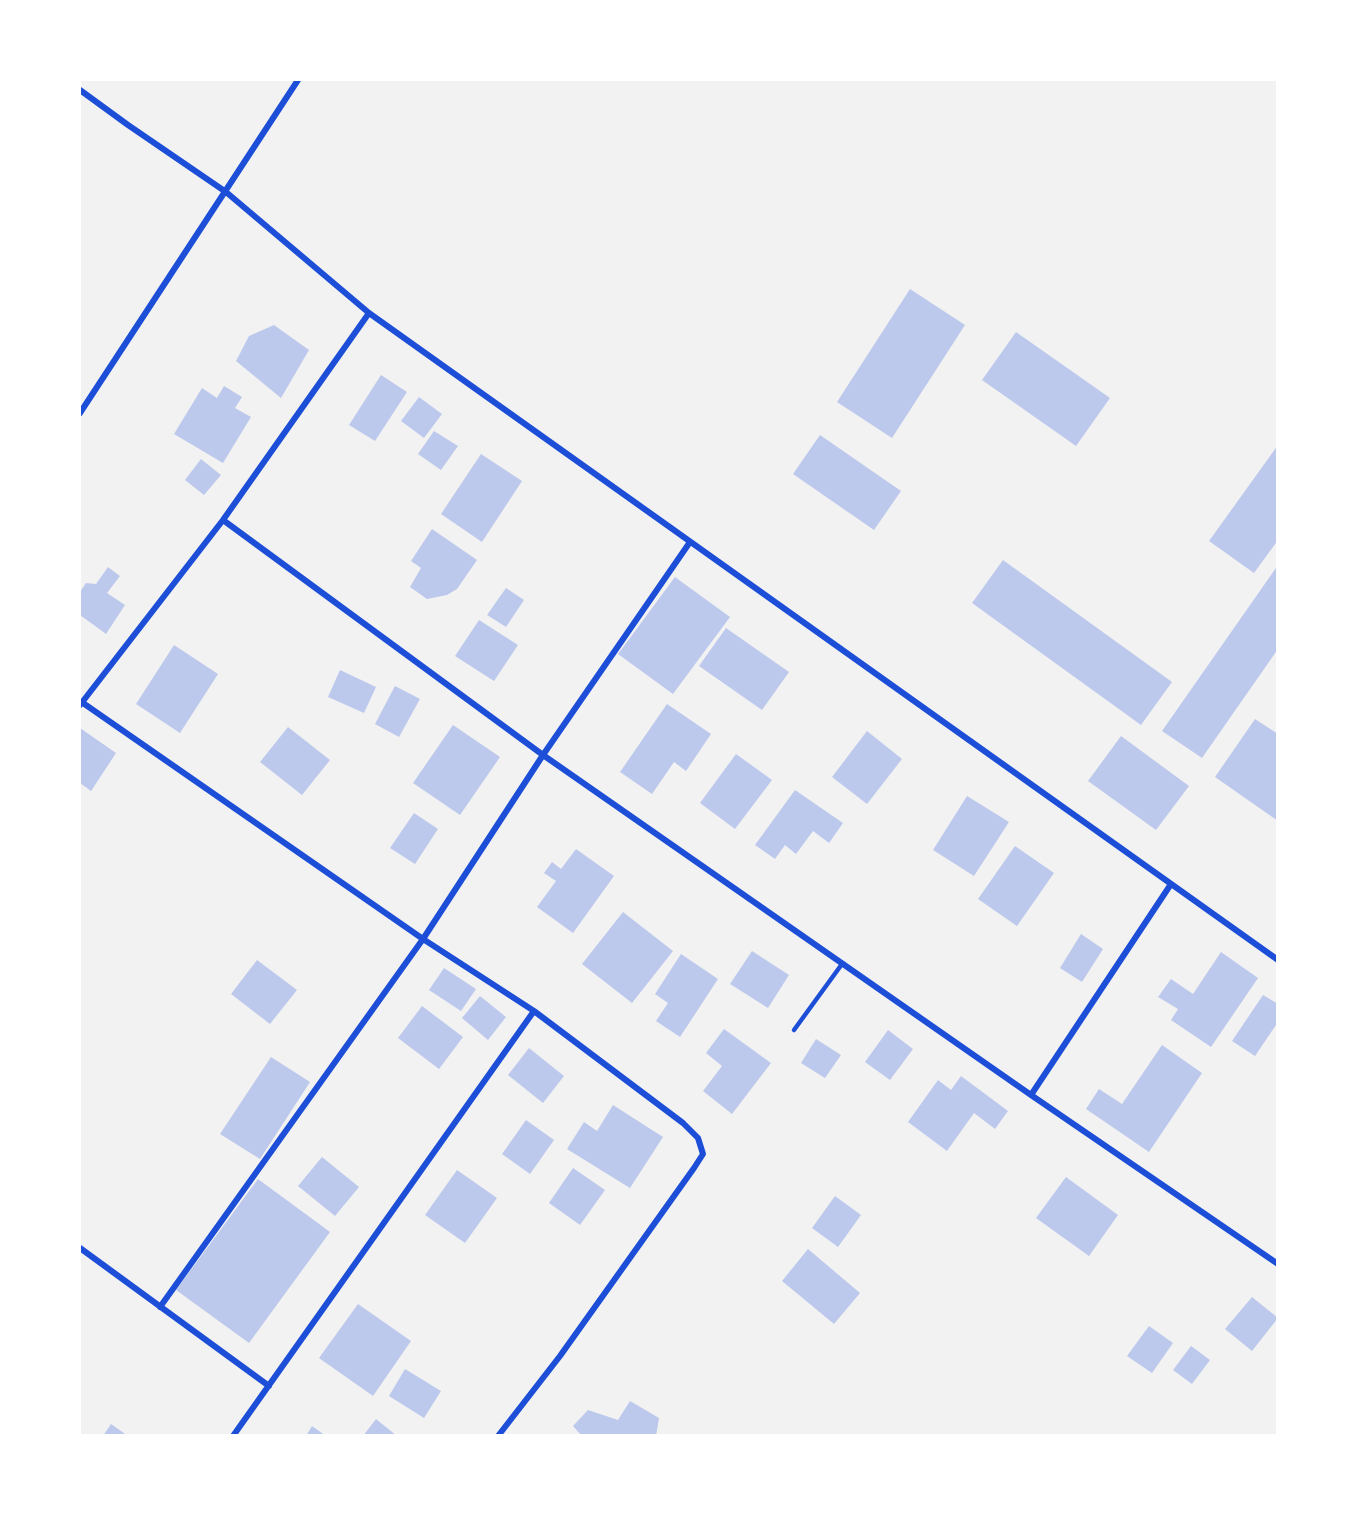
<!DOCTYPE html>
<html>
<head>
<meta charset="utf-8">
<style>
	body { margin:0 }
	#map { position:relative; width:1357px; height:1515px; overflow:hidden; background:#f2f2f2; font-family:Overpass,sans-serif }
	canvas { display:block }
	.frame { position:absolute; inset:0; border:81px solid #fff; pointer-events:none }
</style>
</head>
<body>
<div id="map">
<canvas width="1357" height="1515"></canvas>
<div class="frame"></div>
</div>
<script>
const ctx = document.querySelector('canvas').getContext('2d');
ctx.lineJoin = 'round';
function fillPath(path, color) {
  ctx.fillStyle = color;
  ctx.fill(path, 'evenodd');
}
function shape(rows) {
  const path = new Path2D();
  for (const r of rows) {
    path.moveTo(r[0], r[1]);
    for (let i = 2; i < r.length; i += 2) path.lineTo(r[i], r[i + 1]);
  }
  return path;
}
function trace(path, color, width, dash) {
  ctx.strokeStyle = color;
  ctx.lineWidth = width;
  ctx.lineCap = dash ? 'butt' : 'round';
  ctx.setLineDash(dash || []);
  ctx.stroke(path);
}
fillPath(shape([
	[910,289,965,325,892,438,837,402],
	[274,325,309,350,281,398,236,361,249,336],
	[1016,332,1110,398,1076,446,982,380],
	[381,375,407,392,375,441,349,425],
	[224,386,242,397,235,408,251,417,223,463,174,434,202,388,217,398],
	[419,397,442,414,424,438,401,421],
	[434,431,458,446,441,470,418,454],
	[820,435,901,491,874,530,793,474],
	[1278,445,1278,540,1254,573,1209,541],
	[481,454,522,481,482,542,441,514],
	[201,459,221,475,204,495,185,480],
	[432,529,477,560,457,589,447,595,427,599,410,587,421,568,411,561],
	[1003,560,1172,682,1141,725,972,603],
	[1278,565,1278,649,1202,758,1162,731],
	[108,567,120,576,107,593,125,605,106,634,80,615,80,592,86,583,96,584],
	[675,577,730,617,673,694,618,654],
	[506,588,524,600,506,627,487,615],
	[479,620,518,645,494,681,455,656],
	[726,628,789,672,762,710,699,666],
	[174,645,218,674,180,733,136,704],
	[340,670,376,687,364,713,328,697],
	[395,686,420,699,399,737,375,724],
	[667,704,711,734,686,771,674,762,652,794,620,772],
	[1255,719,1278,734,1278,821,1215,777],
	[453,725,500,757,460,815,413,783],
	[288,727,330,760,302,795,260,762],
	[80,728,116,753,91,791,80,783],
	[867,731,902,759,867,804,832,777],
	[1121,736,1189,786,1156,830,1088,781],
	[736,754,772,780,735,829,700,803],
	[795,790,843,823,829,843,813,831,796,854,785,845,775,859,755,845],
	[967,796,1009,822,974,876,933,850],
	[414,813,438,829,415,864,390,848],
	[1015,846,1054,873,1017,926,978,899],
	[576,849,614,876,573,933,537,907,556,881,544,873,552,862,561,869],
	[623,912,673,951,632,1003,582,964],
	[1081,934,1103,949,1082,982,1060,968],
	[752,951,789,975,768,1008,730,984],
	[1221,952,1258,978,1211,1047,1171,1020,1178,1009,1158,997,1171,979,1193,994],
	[681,954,718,979,680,1037,656,1021,668,1003,655,994],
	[257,960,297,990,270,1024,231,994],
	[444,968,476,989,461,1011,429,990],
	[1263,995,1278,1004,1278,1022,1255,1056,1232,1041],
	[480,996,506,1017,488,1040,462,1018],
	[422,1006,463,1037,439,1069,398,1038],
	[724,1029,771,1063,732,1114,703,1091,722,1066,706,1053],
	[888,1030,913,1049,890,1080,865,1062],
	[816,1039,841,1055,825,1078,801,1063],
	[1162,1045,1202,1073,1149,1152,1086,1109,1099,1089,1122,1104],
	[529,1048,564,1076,543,1103,508,1075],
	[271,1057,310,1082,260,1159,220,1134],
	[961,1076,1008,1111,995,1129,974,1113,947,1151,908,1122,938,1080,951,1090],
	[613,1105,663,1137,630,1188,567,1149,584,1122,597,1131],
	[526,1120,554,1140,530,1174,502,1154],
	[322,1157,359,1187,335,1216,298,1186],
	[573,1168,605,1190,580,1225,549,1203],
	[457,1170,497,1198,465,1243,425,1215],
	[1066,1177,1118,1215,1089,1256,1036,1218],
	[258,1179,330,1232,249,1343,176,1290],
	[835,1196,861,1215,838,1247,812,1228],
	[808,1249,860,1293,834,1324,782,1281],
	[1252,1297,1278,1318,1252,1351,1225,1329],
	[358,1304,411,1341,373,1396,319,1358],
	[1149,1326,1173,1343,1152,1373,1127,1356],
	[1191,1346,1210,1360,1192,1384,1173,1370],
	[405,1369,441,1391,424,1418,389,1396],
	[630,1401,659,1418,656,1436,582,1436,573,1426,588,1410,618,1420],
	[376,1419,397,1436,363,1436],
	[111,1424,128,1436,103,1436],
	[312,1426,326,1436,306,1436]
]), '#bdc9ec');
trace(shape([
	[794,1030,842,964]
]), '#1d4ed8', 4.5);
trace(shape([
	[80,90,128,125,226,192,369,313,1278,960],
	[80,413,298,80],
	[223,520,543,755,1031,1095,1278,1264],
	[83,703,423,939,534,1011,683,1123,698,1138,703,1154,694,1168,560,1356,498,1436],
	[80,705,223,520,369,313],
	[1031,1095,1171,884],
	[80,1248,269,1386],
	[160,1307,423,939,543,755,690,542],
	[233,1436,534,1011]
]), '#1d4ed8', 6);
</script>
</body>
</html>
